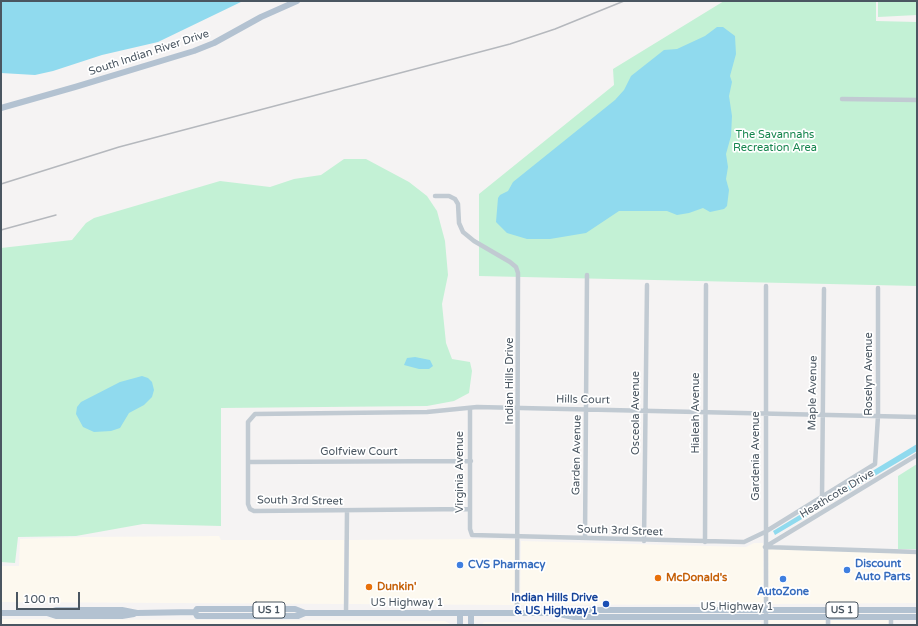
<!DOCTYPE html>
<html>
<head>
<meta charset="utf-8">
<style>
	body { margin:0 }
	#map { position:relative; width:918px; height:626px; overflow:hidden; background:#f5f3f3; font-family:"Varela Round",sans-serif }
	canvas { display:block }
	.frame { position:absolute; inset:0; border:2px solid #4a5661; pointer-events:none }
	.scale { position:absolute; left:16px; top:592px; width:64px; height:18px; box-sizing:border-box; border:2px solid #4a5661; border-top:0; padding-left:5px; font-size:12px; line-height:14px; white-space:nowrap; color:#4a5661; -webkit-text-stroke:3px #fff; paint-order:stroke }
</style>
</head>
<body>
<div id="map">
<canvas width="918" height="626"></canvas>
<div class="frame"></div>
<div class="scale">100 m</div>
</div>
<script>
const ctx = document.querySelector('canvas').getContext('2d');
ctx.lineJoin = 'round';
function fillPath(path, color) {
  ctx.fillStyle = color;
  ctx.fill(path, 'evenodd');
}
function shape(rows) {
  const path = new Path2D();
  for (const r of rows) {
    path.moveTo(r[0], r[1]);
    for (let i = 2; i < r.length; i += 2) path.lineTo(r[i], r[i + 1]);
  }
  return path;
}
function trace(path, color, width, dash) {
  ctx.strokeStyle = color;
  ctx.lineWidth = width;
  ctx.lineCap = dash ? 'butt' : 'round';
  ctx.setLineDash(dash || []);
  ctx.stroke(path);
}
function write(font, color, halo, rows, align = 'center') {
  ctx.font = font + ' "Varela Round",sans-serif';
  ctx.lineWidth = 3.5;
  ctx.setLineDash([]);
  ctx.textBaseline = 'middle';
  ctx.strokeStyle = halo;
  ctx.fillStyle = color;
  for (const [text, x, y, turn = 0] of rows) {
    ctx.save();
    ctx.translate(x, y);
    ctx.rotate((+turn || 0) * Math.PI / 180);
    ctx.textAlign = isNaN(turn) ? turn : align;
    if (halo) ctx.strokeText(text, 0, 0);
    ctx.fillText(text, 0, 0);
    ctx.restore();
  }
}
fillPath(shape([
	[219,536,221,540,344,540,344,604,1,602,1,566,19,566,20,539,85,537],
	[479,539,516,540,515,605,349,604,349,540],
	[521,541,746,547,754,543,763,543,764,604,520,605],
	[768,549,917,554,917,603,769,604],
	[1,619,445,621,452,625,1,625],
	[768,620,826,620,826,625,768,625],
	[831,620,889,620,888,625,831,625],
	[484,622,761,622,761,625,481,625]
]), '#fdf9ef');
fillPath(shape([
	[724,1,876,1,876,21,917,22,917,286,479,276,479,194,614,85,613,69],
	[878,1,917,1,917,15,878,17],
	[344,159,366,159,409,182,427,196,437,211,445,241,448,275,442,304,446,343,452,359,470,362,472,371,469,393,454,401,427,406,221,408,221,526,143,524,76,536,18,537,15,563,1,562,1,248,72,240,86,223,94,218,220,181,270,187,294,179,321,175],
	[917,464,917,549,898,549,898,476]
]), '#c3f1d5');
fillPath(shape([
	[1,1,243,1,158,42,102,55,53,71,35,75,1,73],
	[717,27,723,27,735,36,736,54,730,76,732,82,729,96,732,116,731,136,726,154,728,167,726,179,729,190,727,206,724,209,710,212,703,208,689,213,677,215,667,211,619,211,586,233,550,239,527,239,507,233,496,222,498,198,500,195,508,191,513,182,615,100,624,90,631,76,664,50,677,49,705,36],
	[415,357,430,360,433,366,429,369,419,369,404,365,407,358],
	[142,376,148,378,152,382,154,390,152,397,144,405,129,413,120,428,111,431,94,432,83,427,76,414,77,407,81,402,120,382],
	[917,444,917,451,775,535,773,531]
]), '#90daee');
trace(shape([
	[842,99,917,100],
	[435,196,449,196,455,199,458,204,459,223,463,232,474,241,510,262,516,267,518,273,517,613],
	[470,409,470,529,472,535,744,542,765,532,875,464,878,416,878,288],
	[248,462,471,461],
	[822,498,824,289],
	[470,509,254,511,250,509,248,504,248,422,255,414,427,412,477,407,917,417],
	[585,538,587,275],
	[644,541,647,285],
	[705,542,706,285],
	[765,547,917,455],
	[765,547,917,552],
	[346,613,347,511],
	[766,625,766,286],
	[828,625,828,617],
	[891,625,891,617]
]), '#c1cad2', 4.5);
trace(shape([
	[1,108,75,87,194,51,214,43,261,17,297,1],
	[195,612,197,616,298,616,305,613,557,613,573,610,917,610],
	[1,613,47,613,56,616,122,616,134,614],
	[47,613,56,610,122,610,137,613,195,612,197,609,295,609,305,613],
	[559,614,574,617,917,617],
	[460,625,460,613],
	[471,625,471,613]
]), '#b3c2d1', 6);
trace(shape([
	[1,184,119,147,510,44,555,29,624,1],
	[1,230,56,215]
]), '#b5b8bd', 1.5);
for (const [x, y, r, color] of [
	[460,565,4,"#3f7fe0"],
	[847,570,4,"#3f7fe0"],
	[658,578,4,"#e8710a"],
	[783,579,4,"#3f7fe0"],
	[369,587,4,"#e8710a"],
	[606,604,4,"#1a4fb4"]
]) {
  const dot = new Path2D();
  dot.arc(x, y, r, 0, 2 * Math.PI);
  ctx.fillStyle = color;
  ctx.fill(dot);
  trace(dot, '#fff', 1.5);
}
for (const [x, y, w] of [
	[269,610,32],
	[842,610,32]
]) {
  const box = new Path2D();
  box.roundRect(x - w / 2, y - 8, w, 16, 3);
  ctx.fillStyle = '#fff';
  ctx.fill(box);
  trace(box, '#4a5661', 1);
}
write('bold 10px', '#4a5661', null, [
	["US 1",269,610],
	["US 1",842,610]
]);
write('11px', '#4a5661', '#fff', [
	["South Indian River Drive",149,53,-18],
	["Roselyn Avenue",869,374,-90],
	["Indian Hills Drive",510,381,-90],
	["Maple Avenue",813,393,-89],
	["Hills Court",583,400,1],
	["Osceola Avenue",636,413,-90],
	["Hialeah Avenue",696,413,-90],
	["Golfview Court",359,452],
	["Garden Avenue",577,455,-89],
	["Gardenia Avenue",756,456,-90],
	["Virginia Avenue",460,472,-90],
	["Heathcote Drive",837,494,-31],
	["South 3rd Street",300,501,1],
	["South 3rd Street",620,531,2],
	["US Highway 1",407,603],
	["US Highway 1",737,607]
]);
write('11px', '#17864f', '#fff', [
	["The Savannahs",775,135],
	["Recreation Area",775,148]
]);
write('bold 11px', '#366cbe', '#fff', [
	["Discount",855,564],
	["Auto Parts",855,577],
	["CVS Pharmacy",468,565],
	["AutoZone",783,592,"center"]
], 'left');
write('bold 11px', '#c56008', '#fff', [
	["McDonald's",666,578],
	["Dunkin'",377,587]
], 'left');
write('bold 11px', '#164399', '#fff', [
	["Indian Hills Drive",598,598],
	["& US Highway 1",598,611]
], 'right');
</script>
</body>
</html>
